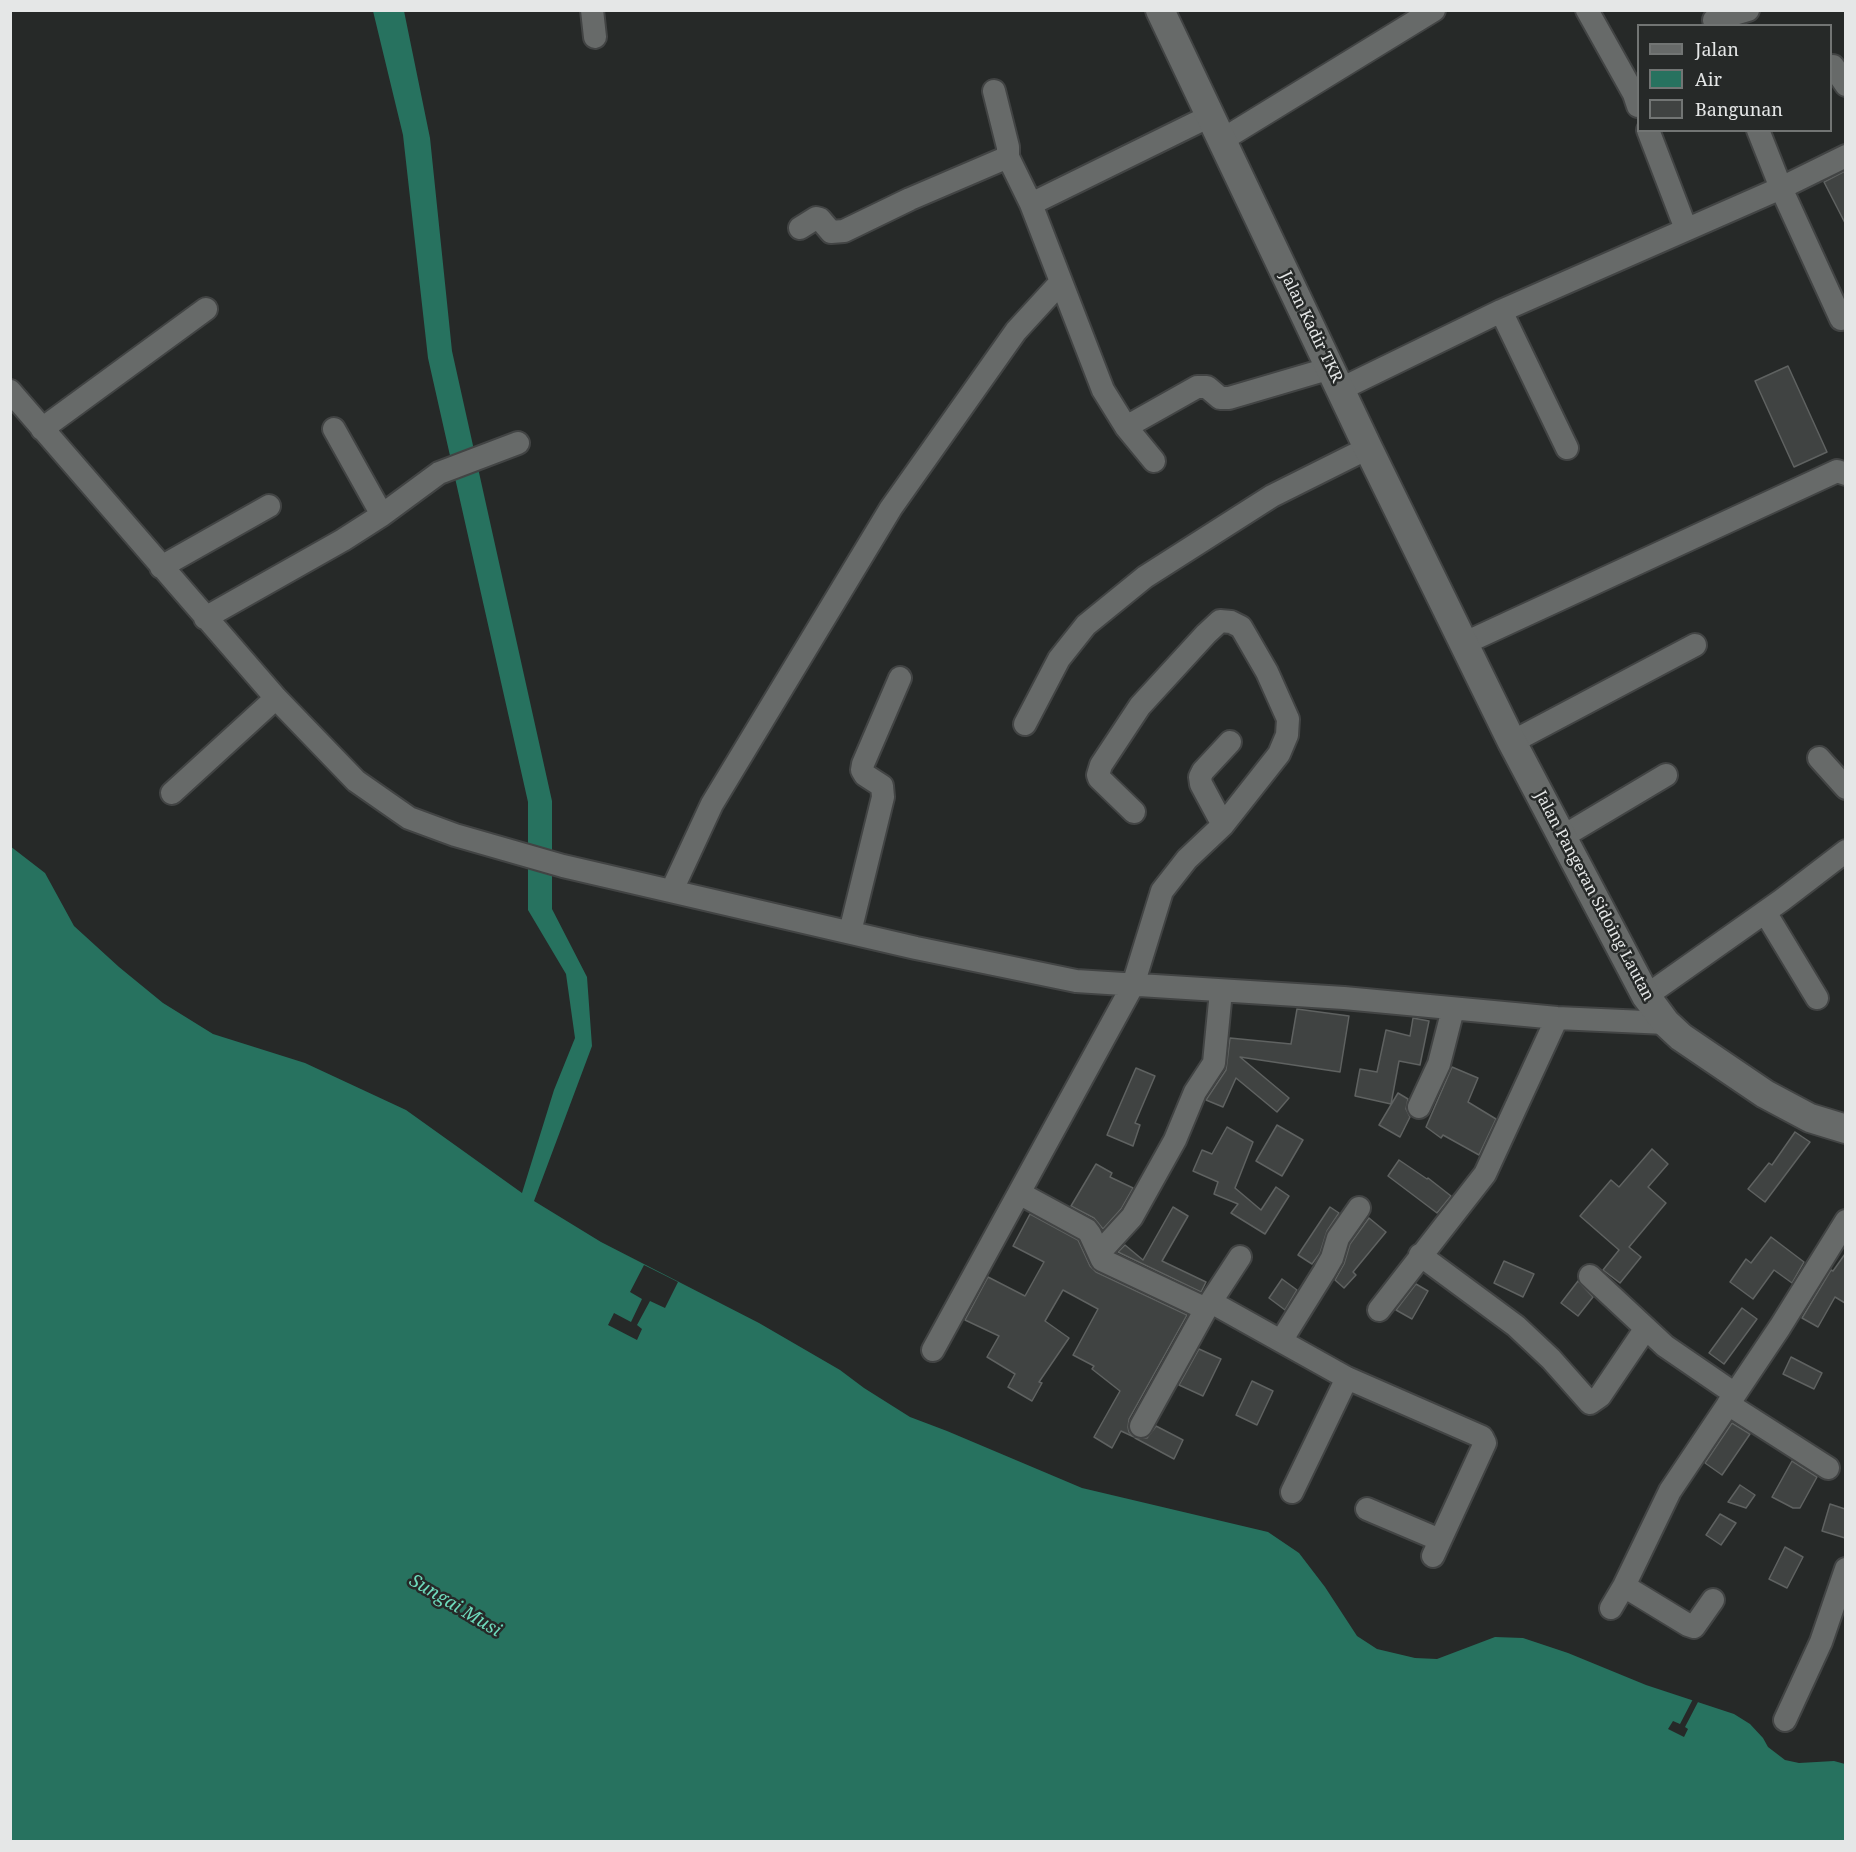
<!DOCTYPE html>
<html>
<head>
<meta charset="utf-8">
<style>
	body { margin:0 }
	#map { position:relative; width:1856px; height:1852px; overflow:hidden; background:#262928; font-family:"Noto Serif",serif }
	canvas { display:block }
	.frame { position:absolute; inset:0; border:12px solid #e5e7e7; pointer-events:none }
	.legend { position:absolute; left:1637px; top:24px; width:195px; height:108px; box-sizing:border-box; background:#262928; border:2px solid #727574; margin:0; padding:8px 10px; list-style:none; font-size:18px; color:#e5e7e7 }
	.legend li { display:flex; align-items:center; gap:12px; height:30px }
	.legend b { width:30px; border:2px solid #727574 }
</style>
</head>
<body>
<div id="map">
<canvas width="1856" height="1852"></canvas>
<div class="frame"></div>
<ul class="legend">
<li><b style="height:8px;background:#676a69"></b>Jalan</li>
<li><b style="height:16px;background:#27725f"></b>Air</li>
<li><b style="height:16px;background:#404342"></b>Bangunan</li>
</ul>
</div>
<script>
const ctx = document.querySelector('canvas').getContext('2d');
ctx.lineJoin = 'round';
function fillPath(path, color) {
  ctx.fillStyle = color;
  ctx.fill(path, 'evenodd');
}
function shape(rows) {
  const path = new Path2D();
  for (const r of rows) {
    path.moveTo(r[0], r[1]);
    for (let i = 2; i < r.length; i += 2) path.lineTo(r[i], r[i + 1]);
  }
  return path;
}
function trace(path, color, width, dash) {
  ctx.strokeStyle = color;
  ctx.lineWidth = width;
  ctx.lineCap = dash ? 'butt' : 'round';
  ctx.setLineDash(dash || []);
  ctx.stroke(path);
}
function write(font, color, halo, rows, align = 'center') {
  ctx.font = font + ' "Noto Serif",serif';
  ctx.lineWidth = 5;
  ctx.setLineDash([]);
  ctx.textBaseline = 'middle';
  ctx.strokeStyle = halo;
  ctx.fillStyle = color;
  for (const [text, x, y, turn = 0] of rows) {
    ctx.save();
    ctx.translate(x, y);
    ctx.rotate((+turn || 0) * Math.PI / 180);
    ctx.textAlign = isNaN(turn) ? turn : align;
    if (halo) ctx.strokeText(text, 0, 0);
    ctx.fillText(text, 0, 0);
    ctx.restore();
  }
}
fillPath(shape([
	[373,11,404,11,430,138,452,351,552,801,552,909,587,977,592,1046,534,1201,601,1242,759,1323,840,1370,864,1388,910,1417,947,1431,1082,1488,1268,1532,1299,1553,1325,1587,1357,1636,1377,1649,1415,1658,1437,1659,1495,1637,1523,1638,1568,1653,1646,1685,1734,1714,1750,1724,1763,1738,1768,1747,1785,1760,1799,1763,1834,1761,1845,1764,1845,1841,11,1841,10,846,45,873,74,926,119,967,163,1003,213,1034,305,1063,406,1110,522,1193,554,1090,575,1038,566,974,528,910,528,802,428,358,403,135]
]), '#27725f');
fillPath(shape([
	[644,1265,678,1282,665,1308,650,1301,637,1325,642,1329,637,1340,608,1325,614,1313,631,1322,642,1299,630,1292],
	[1693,1699,1698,1702,1685,1727,1688,1729,1684,1737,1668,1729,1673,1721,1680,1724]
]), '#262928');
const building = shape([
	[1845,171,1845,223,1824,182,1845,171],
	[1788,366,1827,452,1794,467,1755,381,1788,366],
	[1297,1009,1349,1016,1340,1072,1240,1057,1289,1098,1277,1112,1236,1078,1223,1107,1206,1100,1226,1070,1230,1038,1291,1044,1297,1009],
	[1413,1018,1429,1021,1420,1065,1399,1061,1391,1104,1355,1096,1360,1069,1377,1072,1386,1030,1410,1036,1413,1018],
	[1452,1067,1478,1078,1468,1102,1496,1119,1479,1155,1443,1135,1441,1138,1426,1127,1452,1067],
	[1136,1068,1155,1076,1135,1123,1140,1125,1133,1146,1107,1135,1136,1068],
	[1398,1093,1408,1099,1406,1109,1410,1117,1400,1137,1379,1125,1398,1093],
	[1277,1125,1303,1140,1282,1176,1256,1161,1277,1125],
	[1227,1127,1253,1142,1235,1188,1261,1210,1276,1187,1289,1196,1265,1234,1231,1213,1238,1204,1214,1194,1218,1182,1193,1171,1202,1150,1212,1154,1227,1127],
	[1795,1132,1810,1142,1765,1202,1748,1189,1769,1163,1772,1165,1795,1132],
	[1652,1149,1668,1164,1648,1187,1666,1203,1629,1247,1641,1257,1620,1283,1603,1270,1619,1250,1580,1216,1611,1180,1619,1187,1652,1149],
	[1399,1160,1427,1179,1428,1178,1451,1196,1437,1213,1388,1176,1399,1160],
	[1096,1164,1112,1173,1110,1177,1133,1188,1121,1209,1103,1229,1094,1218,1071,1206,1096,1164],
	[1173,1207,1188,1216,1162,1261,1206,1282,1201,1292,1118,1252,1125,1245,1143,1260,1173,1207],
	[1330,1207,1339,1213,1327,1231,1320,1253,1312,1264,1298,1255,1330,1207],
	[1030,1214,1078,1240,1090,1266,1096,1272,1187,1315,1129,1419,1128,1427,1129,1432,1134,1437,1121,1431,1112,1448,1094,1437,1120,1391,1092,1369,1094,1366,1073,1355,1098,1309,1063,1290,1045,1321,1069,1338,1039,1382,1042,1383,1032,1401,1008,1387,1015,1374,987,1357,999,1336,965,1320,988,1277,1025,1296,1044,1262,1013,1246,1030,1214],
	[1369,1218,1386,1232,1353,1272,1356,1275,1344,1288,1335,1280,1344,1264,1350,1244,1369,1218],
	[1771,1237,1804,1262,1792,1283,1774,1270,1753,1299,1730,1282,1746,1259,1751,1263,1771,1237],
	[1845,1254,1845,1303,1835,1297,1818,1327,1802,1318,1831,1270,1833,1271,1845,1254],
	[1504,1261,1534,1274,1523,1297,1494,1283,1504,1261],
	[1282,1279,1297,1290,1285,1310,1269,1298,1282,1279],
	[1578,1281,1593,1297,1578,1316,1561,1303,1578,1281],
	[1416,1284,1428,1291,1412,1319,1396,1310,1416,1284],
	[1742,1308,1757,1319,1724,1364,1709,1353,1742,1308],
	[1199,1349,1221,1359,1203,1396,1179,1385,1199,1349],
	[1791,1357,1822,1373,1814,1389,1783,1374,1791,1357],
	[1252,1381,1273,1391,1257,1425,1236,1415,1252,1381],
	[1732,1423,1750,1434,1722,1475,1705,1463,1732,1423],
	[1156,1426,1183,1440,1174,1459,1135,1438,1147,1438,1156,1426],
	[1792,1461,1817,1477,1800,1508,1793,1508,1772,1497,1792,1461],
	[1740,1485,1755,1495,1746,1508,1728,1502,1740,1485],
	[1830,1504,1845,1509,1845,1538,1822,1531,1830,1504],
	[1720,1514,1736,1523,1721,1545,1706,1535,1720,1514],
	[1785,1547,1803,1557,1787,1588,1769,1579,1785,1547]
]);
fillPath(building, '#404342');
trace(building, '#5f6261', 1.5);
const minor = shape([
	[592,10,595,37],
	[1587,10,1634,94,1638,106],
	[1714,20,1748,10],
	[1833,66,1846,85],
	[994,91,1008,147,1008,157],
	[1648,130,1686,229],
	[1758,130,1781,188,1846,156],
	[1222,140,1434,10],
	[1031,204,1210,116],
	[800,228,816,218,820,219,831,232,844,231,910,199,1008,157,1031,204,1103,390,1126,427,1154,461],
	[1501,311,1567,448],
	[1341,389,1501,311,1781,188,1841,319],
	[10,391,276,698,356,781,409,818,455,835,563,866,916,948,1076,981,1344,998,1557,1018,1666,1023],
	[1126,427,1197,387,1207,387,1220,398,1229,398,1331,368],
	[42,429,206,309],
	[334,429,382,515],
	[161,567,269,506],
	[205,618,343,540,382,515,439,473,518,443],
	[1465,643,1837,471,1846,474],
	[1025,724,1059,659,1086,625,1145,577,1272,496,1368,448],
	[1512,742,1695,645],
	[1819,758,1846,788],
	[172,793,276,698],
	[1223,825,1201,784,1200,777,1203,771,1230,742],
	[1562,837,1666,775],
	[672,890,712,804,891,508,1016,331,1060,283],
	[1765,912,1817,998],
	[850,932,883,797,882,786,865,775,862,770,863,764,900,678],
	[1646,996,1782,900,1846,851],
	[1419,1107,1439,1064,1453,1009],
	[1019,1193,1087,1230,1090,1234,1102,1260,1206,1309],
	[1099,1253,1132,1217,1175,1140,1195,1092,1214,1063,1221,991],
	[1420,1255,1516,1326,1551,1359,1590,1403,1600,1396,1646,1328],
	[1590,1276,1665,1346,1735,1394],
	[1211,1302,1347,1378,1482,1437,1485,1443,1433,1556],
	[1379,1310,1485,1174,1557,1018],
	[1281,1341,1324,1272,1332,1258,1338,1238,1359,1208],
	[933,1350,1133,985,1162,891,1187,859,1223,825,1279,754,1287,735,1288,719,1267,672,1241,627,1231,622,1220,621,1206,634,1140,706,1101,765,1098,775,1099,778,1134,812],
	[1728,1404,1828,1468],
	[1141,1426,1206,1309,1240,1257],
	[1292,1492,1347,1378],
	[1367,1509,1440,1540],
	[1624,1586,1688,1625,1694,1627,1713,1600],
	[1611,1608,1624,1586,1670,1491,1780,1327,1846,1221],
	[1785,1720,1821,1642,1846,1569]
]);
const tertiary = shape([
	[1160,10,1368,448,1512,742,1646,996,1666,1023,1681,1037,1765,1094,1810,1118,1846,1129]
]);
trace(minor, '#424444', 26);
trace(tertiary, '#424444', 32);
trace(minor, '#676a69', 22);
trace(tertiary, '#676a69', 28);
write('16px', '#e5e7e7', '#262928', [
	["Jalan Kadir TKR",1311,327,64],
	["Jalan Pangeran Sidoing Lautan",1594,896,62]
]);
write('italic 18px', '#6edabc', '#262928', [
	["Sungai Musi",455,1606,31]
]);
</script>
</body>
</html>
